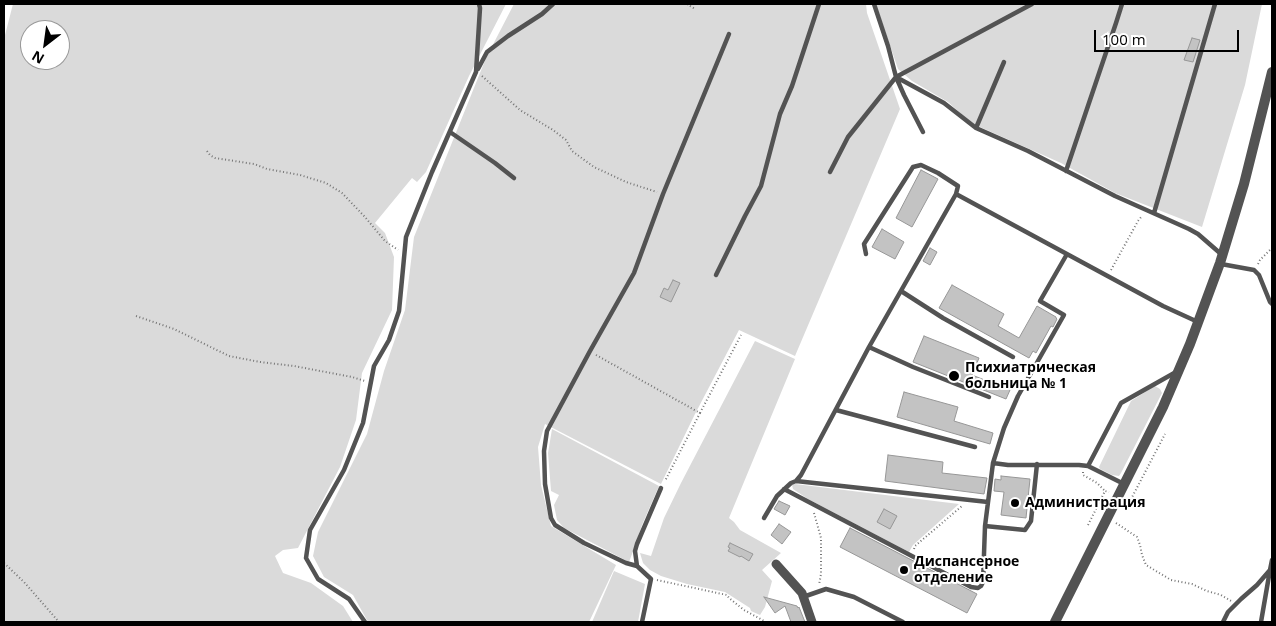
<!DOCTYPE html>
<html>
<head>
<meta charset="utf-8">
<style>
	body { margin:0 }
	#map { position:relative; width:1276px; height:626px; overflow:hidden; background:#fff; font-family:"Open Sans",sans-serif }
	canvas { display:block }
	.frame { position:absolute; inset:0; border:5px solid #000; pointer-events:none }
	.north { position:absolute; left:20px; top:20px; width:50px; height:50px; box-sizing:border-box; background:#fff; border:1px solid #999; border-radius:50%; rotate:210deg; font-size:14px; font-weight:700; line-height:20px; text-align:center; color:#000 }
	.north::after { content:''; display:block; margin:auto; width:18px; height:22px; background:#000; clip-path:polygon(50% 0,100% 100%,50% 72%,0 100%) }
	.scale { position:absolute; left:1094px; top:30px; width:145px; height:22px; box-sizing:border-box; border:2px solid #000; border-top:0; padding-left:6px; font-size:15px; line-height:18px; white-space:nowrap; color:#000; -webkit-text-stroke:4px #fff; paint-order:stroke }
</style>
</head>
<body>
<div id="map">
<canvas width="1276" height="626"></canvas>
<div class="frame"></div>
<div class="north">N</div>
<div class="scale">100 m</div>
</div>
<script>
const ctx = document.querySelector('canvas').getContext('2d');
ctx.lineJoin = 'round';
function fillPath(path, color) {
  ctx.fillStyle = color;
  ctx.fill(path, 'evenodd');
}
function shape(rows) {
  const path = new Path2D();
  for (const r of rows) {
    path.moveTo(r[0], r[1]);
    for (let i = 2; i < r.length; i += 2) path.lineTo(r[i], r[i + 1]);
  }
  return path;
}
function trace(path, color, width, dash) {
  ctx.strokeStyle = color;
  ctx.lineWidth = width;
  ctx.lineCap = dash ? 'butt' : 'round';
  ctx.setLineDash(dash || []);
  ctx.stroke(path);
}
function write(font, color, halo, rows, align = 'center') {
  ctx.font = font + ' "Open Sans",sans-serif';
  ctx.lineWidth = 4;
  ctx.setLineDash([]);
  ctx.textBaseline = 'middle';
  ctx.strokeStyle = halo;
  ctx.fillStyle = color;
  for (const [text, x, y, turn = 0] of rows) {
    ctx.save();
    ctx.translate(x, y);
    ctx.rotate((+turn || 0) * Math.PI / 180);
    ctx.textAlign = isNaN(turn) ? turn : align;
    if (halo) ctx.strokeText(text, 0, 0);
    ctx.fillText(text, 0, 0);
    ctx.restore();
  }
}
fillPath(shape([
	[13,4,506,4,469,76,426,172,417,182,412,178,375,223,385,233,394,257,392,310,362,373,356,420,340,467,298,548,283,550,275,556,283,573,311,583,343,606,353,622,4,622,4,39],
	[30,30,60,30,60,60,30,60],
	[514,4,866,4,867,13,900,109,795,356,739,330,695,414,661,484,545,424,538,447,541,485,551,526,616,565,589,622,368,622,353,595,324,577,313,556,318,532,367,434,384,371,405,310,414,237,486,58],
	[876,4,1262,4,1245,85,1202,227,1115,193,1061,163,971,123,948,102,912,81,898,69],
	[755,341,795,359,729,518,734,522,740,530,781,553,762,570,772,581,765,607,760,615,751,611,750,608,725,592,687,584,661,576,650,570,643,563,640,553,651,556,664,518,681,483],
	[1155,386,1160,389,1162,393,1121,473,1119,476,1112,475,1100,469,1099,467,1131,401,1153,387],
	[552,429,659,486,642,525,632,554,629,562,564,528,557,520,554,505,559,495,551,491,548,453],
	[793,484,795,484,959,504,913,545,909,552,808,499,793,489,792,485],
	[614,571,645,584,638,622,592,622]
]), '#dadada');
const building = shape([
	[1192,38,1200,40,1193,62,1184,60,1192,38],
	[921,170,938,179,912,227,896,218,921,170],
	[882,229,904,242,895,259,872,247,882,229],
	[930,248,937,252,930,265,923,261,930,248],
	[673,280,680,283,671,302,660,297,664,288,668,290,673,280],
	[952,285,1004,314,998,326,1019,338,1037,306,1056,317,1056,318,1057,319,1053,327,1051,326,1036,353,1033,351,1029,358,939,308,952,285],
	[924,336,979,358,972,375,1010,390,1006,399,913,362,924,336],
	[904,392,958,407,954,421,993,433,990,444,897,417,904,392],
	[888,455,943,462,942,473,987,478,984,494,885,481,888,455],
	[1001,476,1030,479,1026,518,1001,515,1004,492,994,491,995,479,1001,480,1001,476],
	[779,501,790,506,785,515,774,509,779,501],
	[884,509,897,516,890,529,877,522,884,509],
	[779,524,791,532,782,544,771,535,779,524],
	[850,528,977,594,967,613,840,547,850,528],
	[730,543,753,554,749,561,741,556,740,557,728,551,730,548,728,547,730,543],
	[764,597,797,606,798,608,799,607,805,622,791,622,785,606,775,613,764,597]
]);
fillPath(building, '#c3c3c3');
trace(building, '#979797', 1);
trace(shape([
	[687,4,695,9],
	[482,76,520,110,553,130,566,140,572,151,594,167,626,182,657,192],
	[207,151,210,155,215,158,254,164,267,169,300,175,326,183,342,193,365,217,385,241,398,250],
	[1258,264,1260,260,1272,248],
	[1111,270,1138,221,1142,216],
	[136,316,174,329,229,356,260,362,294,366,352,377,365,381],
	[596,355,700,413,665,481],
	[700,413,741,335],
	[1083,472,1083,475,1097,483,1105,491],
	[1126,502,1129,503,1165,434],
	[814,513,821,538,821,574,819,585],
	[1116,523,1137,537,1140,545,1142,555,1146,565,1171,580,1192,584,1207,591,1221,595,1231,601],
	[1088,525,1105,491,1109,492],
	[914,549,915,546,962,506],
	[4,563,24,582,59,622],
	[657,580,727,595,729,598,744,610,766,622]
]), '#757575', 2, [1, 2.5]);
trace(shape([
	[874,4,888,46,896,77,944,103,976,128,1028,151,1115,196,1189,229,1198,234,1221,254],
	[478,69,487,52,508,36,542,14,553,4],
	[896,77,904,95,923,132],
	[976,128,1004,62],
	[450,132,495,163,514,178],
	[1066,171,1116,23,1122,4],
	[830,172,848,137,896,77,1032,4],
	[956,194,1163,306,1198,322],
	[1154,213,1215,4],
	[1221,264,1254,270,1259,275,1270,302,1272,304],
	[716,275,745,216,761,186,780,114,792,86,819,4],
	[901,291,943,318,1013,357],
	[869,347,913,367,989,397],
	[836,410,975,447],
	[993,463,1008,465,1079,465,1088,466,1121,403,1176,372],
	[1088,466,1124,484],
	[796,481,988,502],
	[784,489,971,587,978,588,981,586,983,582,985,526,993,463,1004,428,1018,396,1064,315,1040,301,1067,254],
	[764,518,777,496,791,483,796,481,801,475,869,347,956,194,958,186,938,173,921,165,913,167,864,244,866,254],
	[985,526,1025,530,1031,521,1037,464],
	[637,566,626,563,584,543,555,525,551,518,545,484,544,451,547,431,590,351,634,273,663,194,729,34],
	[803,597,826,589,854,597,903,622],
	[365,622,349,599,318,579,306,558,310,530,344,470,363,423,374,366,389,340,399,311,406,237,432,172,476,72,480,8,479,4],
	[642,622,651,579,637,566,635,551,637,544,661,488],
	[1223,622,1228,612,1241,599,1257,585,1270,570,1272,560],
	[1261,622,1270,570]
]), '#535353', 4.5);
trace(shape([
	[776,564,802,593,812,622]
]), '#535353', 9);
trace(shape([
	[1055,622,1163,407,1190,344,1220,263,1244,184,1272,72]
]), '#535353', 10);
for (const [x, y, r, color] of [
	[954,376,6,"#000"],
	[1015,503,5,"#000"],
	[904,570,5,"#000"]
]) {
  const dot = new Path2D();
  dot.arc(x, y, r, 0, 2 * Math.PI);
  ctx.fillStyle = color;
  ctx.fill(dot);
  trace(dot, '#fff', 2);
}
write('bold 14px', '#000', '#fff', [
	["Психиатрическая",965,368],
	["больница № 1",965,384],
	["Администрация",1025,503],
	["Диспансерное",914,562],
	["отделение",914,578]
], 'left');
</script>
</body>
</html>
